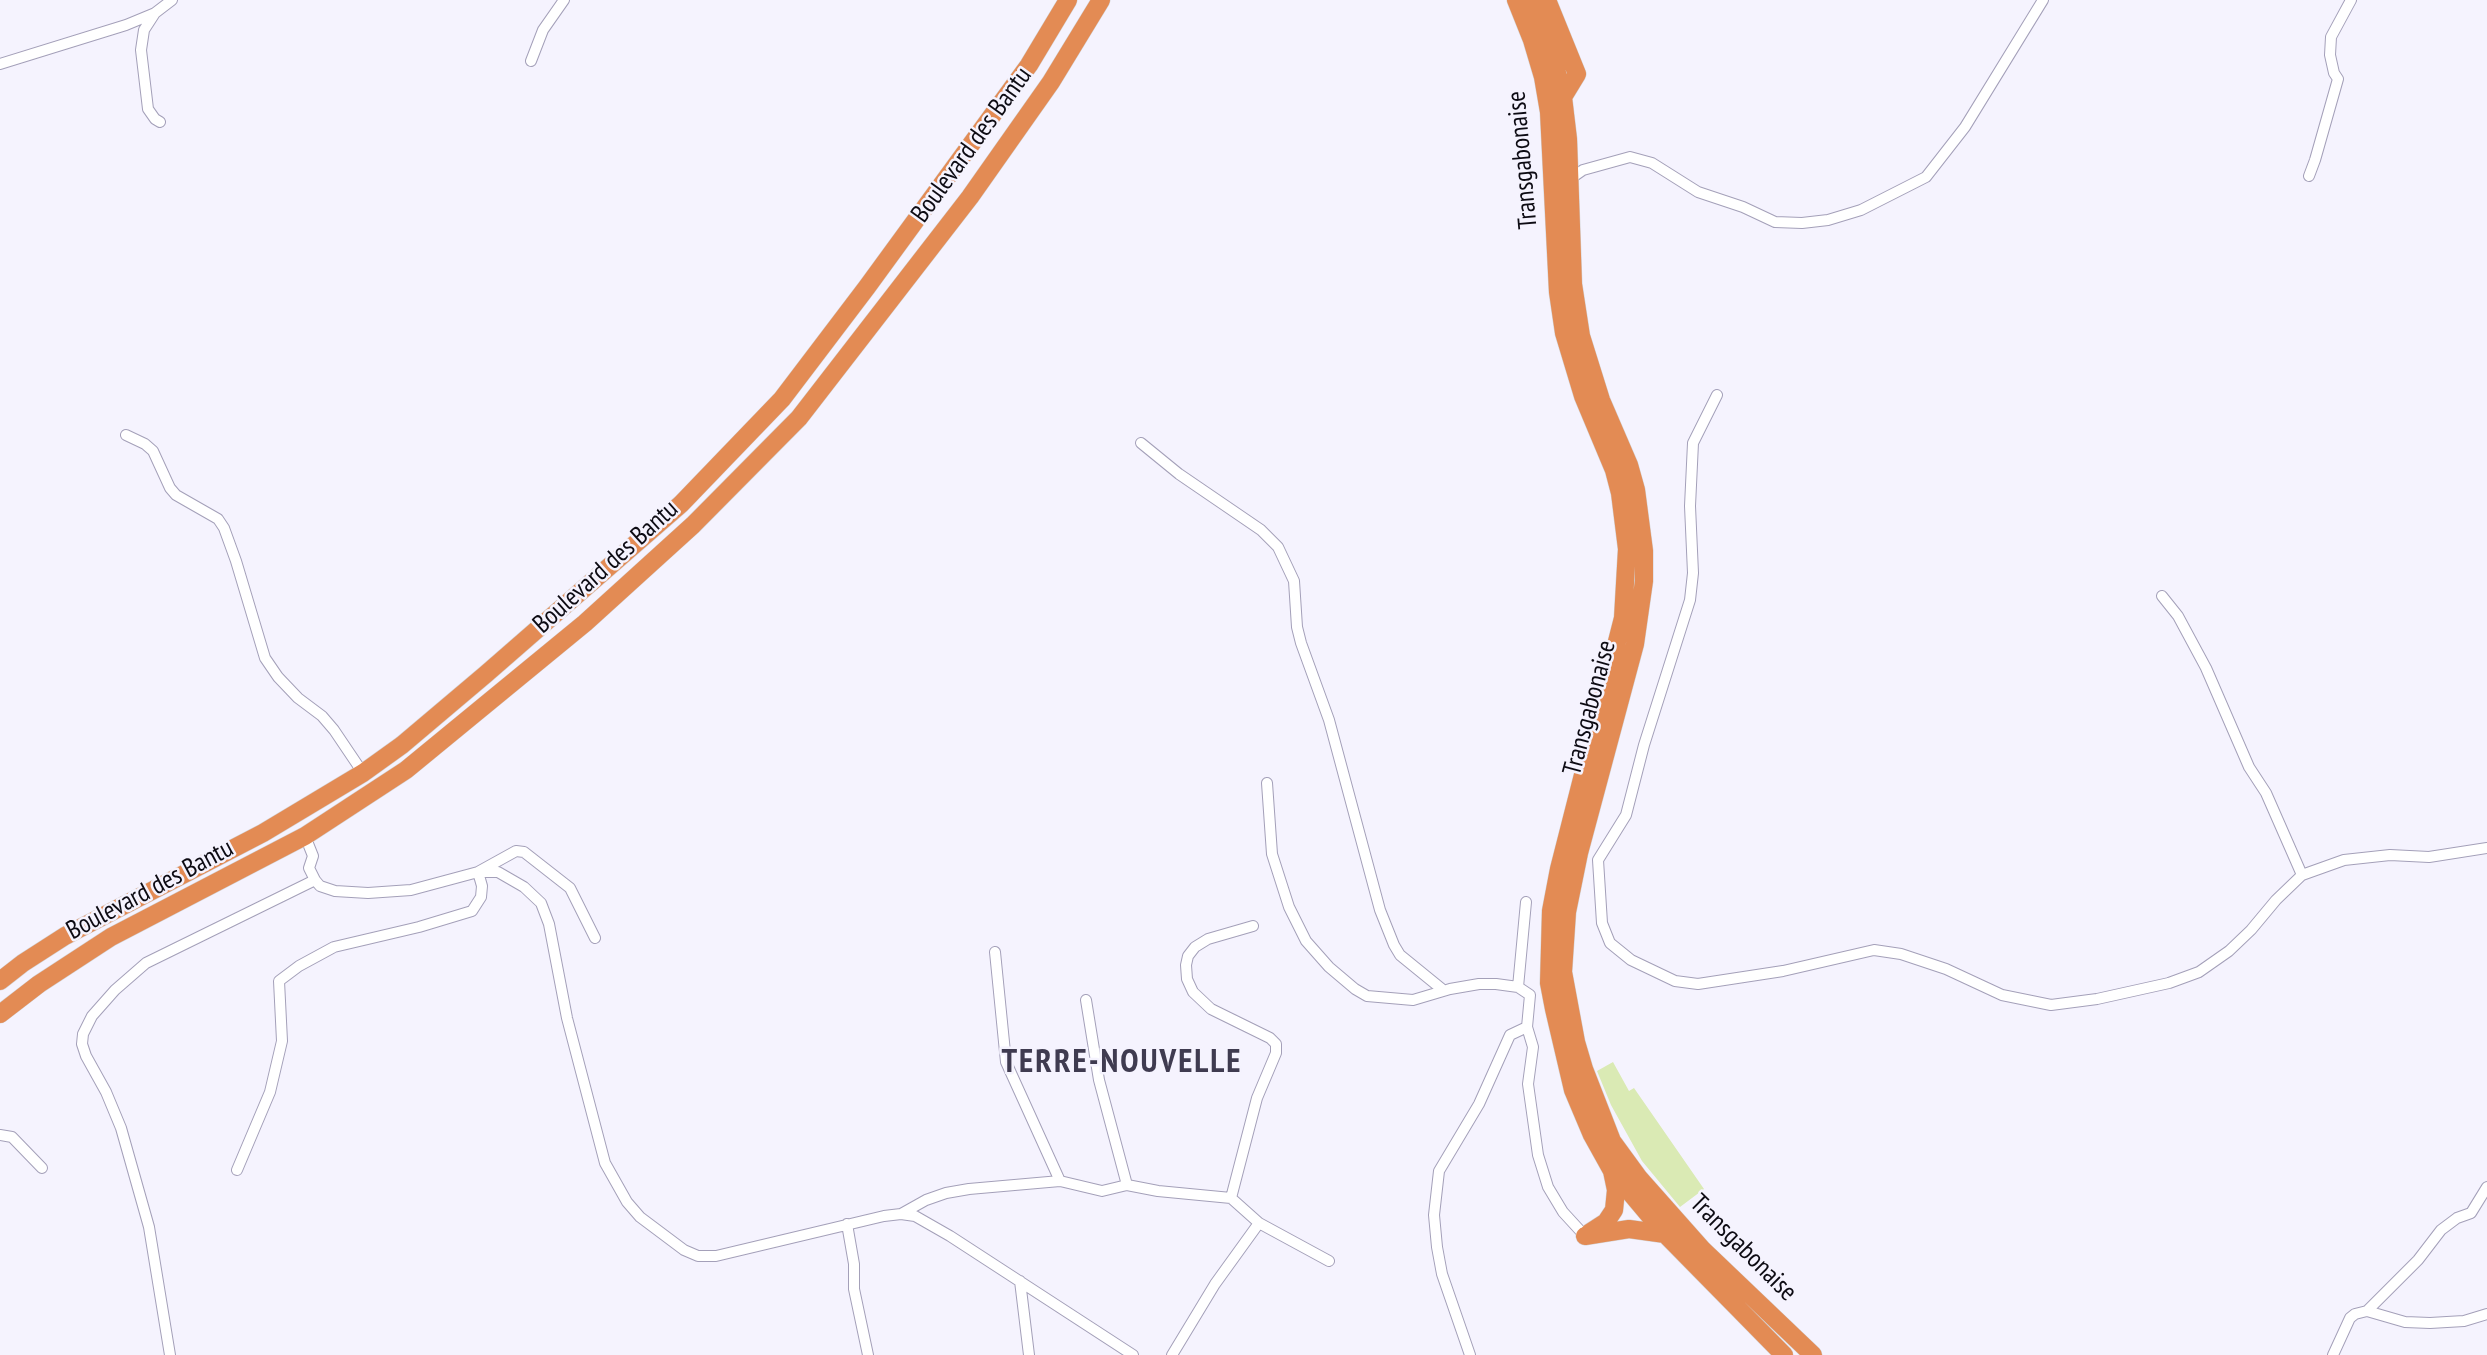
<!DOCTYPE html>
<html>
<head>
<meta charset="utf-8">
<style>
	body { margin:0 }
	canvas { display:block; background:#f5f3fe }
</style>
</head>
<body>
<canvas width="2487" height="1355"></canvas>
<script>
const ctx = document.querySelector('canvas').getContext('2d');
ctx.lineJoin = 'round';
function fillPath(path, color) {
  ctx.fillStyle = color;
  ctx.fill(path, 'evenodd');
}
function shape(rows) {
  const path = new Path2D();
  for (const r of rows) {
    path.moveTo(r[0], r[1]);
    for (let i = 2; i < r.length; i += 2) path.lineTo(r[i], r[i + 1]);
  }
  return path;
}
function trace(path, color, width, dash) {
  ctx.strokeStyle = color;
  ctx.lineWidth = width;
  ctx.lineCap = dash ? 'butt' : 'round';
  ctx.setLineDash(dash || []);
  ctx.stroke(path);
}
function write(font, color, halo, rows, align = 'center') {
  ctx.font = font + ' "PT Sans Narrow",sans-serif';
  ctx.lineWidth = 5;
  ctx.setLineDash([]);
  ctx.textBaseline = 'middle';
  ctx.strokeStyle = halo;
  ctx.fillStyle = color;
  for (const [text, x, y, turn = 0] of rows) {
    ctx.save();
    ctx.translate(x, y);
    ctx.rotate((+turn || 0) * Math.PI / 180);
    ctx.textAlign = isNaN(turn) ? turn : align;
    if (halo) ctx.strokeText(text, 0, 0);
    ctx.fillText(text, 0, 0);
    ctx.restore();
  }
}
fillPath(shape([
	[1613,1062,1629,1091,1634,1088,1704,1189,1680,1207,1642,1161,1611,1105,1597,1071]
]), '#daeab4');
const minor = shape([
	[155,13,144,30,141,50,148,109,155,119,160,122],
	[531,61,543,30,564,0],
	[0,64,126,25,155,13,172,0],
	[2309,176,2315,160,2338,79,2334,73,2330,55,2331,37,2351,0],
	[1570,179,1583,170,1630,157,1652,163,1698,192,1743,207,1775,222,1802,223,1828,220,1861,210,1926,177,1965,127,2043,0],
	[1717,395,1693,443,1690,506,1693,573,1690,600,1644,745,1626,815,1598,860,1602,923,1610,943,1631,960,1675,981,1698,984,1783,971,1874,950,1901,954,1946,969,2002,995,2051,1005,2097,999,2169,983,2199,972,2229,951,2251,930,2276,900,2302,875,2344,860,2390,855,2429,857,2487,848],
	[126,435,145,444,153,451,170,488,176,495,218,519,224,528,236,561,265,658,278,677,298,698,322,716,334,730,363,773],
	[1141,443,1179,474,1261,530,1278,547,1294,581,1297,627,1301,643,1329,720,1380,910,1394,945,1400,955,1443,990],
	[2162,596,2178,616,2206,668,2249,767,2266,793,2302,875],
	[1267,783,1272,854,1289,907,1306,941,1329,967,1355,989,1367,996,1413,1000,1450,989,1479,984,1496,984,1518,987,1530,995,1527,1027,1533,1047,1528,1084,1538,1155,1548,1187,1563,1212,1585,1236],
	[305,836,313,856,309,868,315,880,320,886,335,891,368,893,411,890,478,872,498,872,524,887,541,903,549,924,567,1018,605,1163,627,1202,640,1217,684,1250,698,1256,716,1256,884,1216,901,1214,915,1216,950,1236,1133,1355],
	[995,952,1006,1062,1060,1181],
	[1518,987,1526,902],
	[1086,1000,1099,1080,1127,1185],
	[0,1135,12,1137,42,1168],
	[237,1170,270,1092,282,1041,279,981,299,966,334,947,419,927,472,911,481,897,482,886,478,872,516,851,524,852,570,888,595,938],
	[1231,1198,1259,1223,1329,1261],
	[901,1214,926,1200,946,1193,969,1189,1060,1181,1102,1191,1127,1185,1158,1191,1231,1198,1257,1098,1276,1053,1276,1044,1270,1038,1211,1009,1193,992,1187,979,1186,965,1188,956,1195,947,1208,939,1253,926],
	[847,1224,854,1264,854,1289,868,1355],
	[1020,1281,1029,1355],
	[2367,1311,2405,1322,2430,1323,2464,1321,2487,1314],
	[170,1355,149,1227,121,1128,106,1092,86,1056,82,1044,83,1034,92,1016,115,990,146,963,315,880],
	[1172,1355,1215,1284,1259,1223],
	[1470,1355,1442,1274,1437,1247,1434,1215,1439,1171,1479,1104,1510,1035,1527,1027],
	[2333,1355,2350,1318,2355,1314,2367,1311,2418,1260,2441,1230,2457,1218,2471,1213,2487,1187]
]);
const trunk = shape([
	[1516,0,1532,40,1543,77,1549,112,1558,292,1564,333,1583,396,1614,470,1620,493,1627,549,1623,618,1559,869,1551,911,1549,983,1554,1009,1573,1090,1592,1135,1612,1171,1665,1234,1784,1355],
	[1532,0,1554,61,1563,97,1568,139,1573,284,1581,336,1601,400,1629,465,1636,490,1644,551,1644,581,1635,644,1579,853,1567,912,1563,972,1576,1042,1584,1069,1612,1141,1639,1178,1702,1249,1813,1355],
	[1547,0,1577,74,1563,97],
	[0,981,23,963,65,936,263,833,363,773,402,745,486,674,681,504,782,399,867,287,1029,65,1068,0],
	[0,1014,39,984,111,937,305,836,406,770,585,623,693,525,799,418,970,197,1051,82,1101,0],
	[1589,1233,1606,1222,1614,1210,1616,1190,1612,1171],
	[1585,1236,1629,1229,1665,1234]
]);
trace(minor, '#a4a0b9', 12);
trace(trunk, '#d3d3d5', 19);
trace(minor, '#fff', 10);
trace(trunk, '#e38b54', 18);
write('26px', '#0d0b13', '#f5f3fe', [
	["Boulevard des Bantu",972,145,-54],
	["Transgabonaise",1523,160,-95],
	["Boulevard des Bantu",606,567,-42],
	["Transgabonaise",1590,708,-75],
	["Boulevard des Bantu",150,890,-28],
	["Transgabonaise",1743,1248,45]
]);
ctx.letterSpacing = '2px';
write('bold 33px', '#3f3b50', '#f5f3fe', [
	["TERRE-NOUVELLE",1122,1063]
]);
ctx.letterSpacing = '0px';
</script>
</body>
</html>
